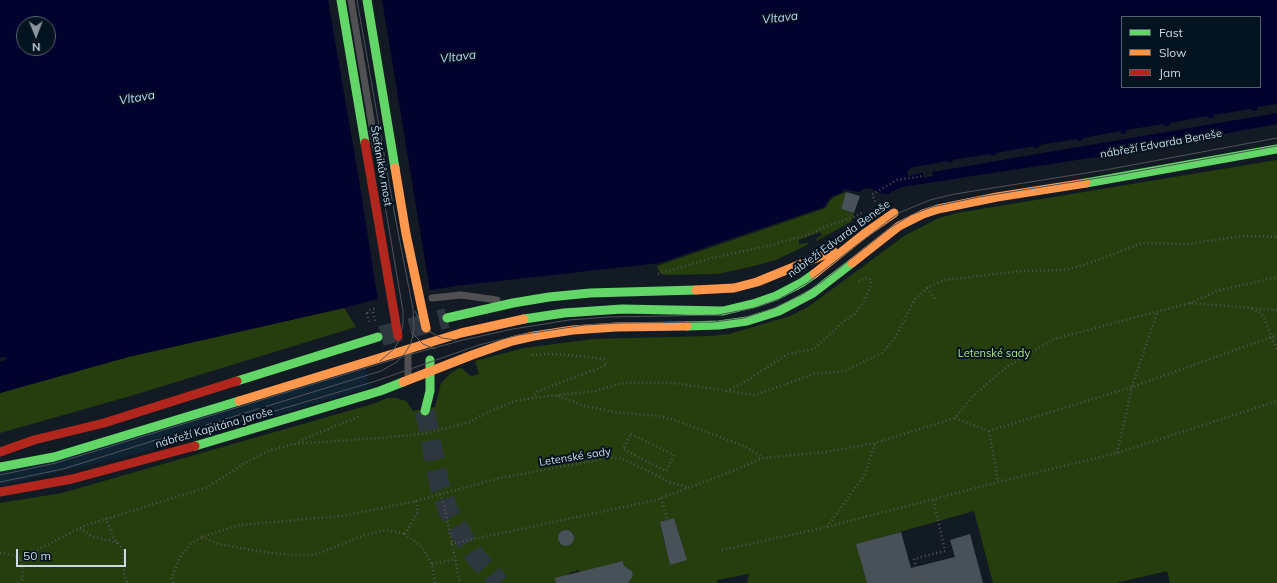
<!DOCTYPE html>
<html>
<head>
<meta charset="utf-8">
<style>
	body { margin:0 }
	#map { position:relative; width:1277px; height:583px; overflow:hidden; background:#121b23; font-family:Mulish,sans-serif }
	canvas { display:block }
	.legend { position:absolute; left:1121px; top:16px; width:140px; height:72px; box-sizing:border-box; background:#031320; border:1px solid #54626e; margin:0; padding:5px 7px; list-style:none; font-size:12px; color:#cdd8e2 }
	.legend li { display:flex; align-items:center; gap:8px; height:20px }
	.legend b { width:20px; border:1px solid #54626e }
	.north { position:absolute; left:16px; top:16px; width:40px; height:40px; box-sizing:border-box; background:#031320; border:1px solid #54626e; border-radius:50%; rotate:179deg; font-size:11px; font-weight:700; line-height:16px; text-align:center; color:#cdd8e2 }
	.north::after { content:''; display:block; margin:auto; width:14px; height:18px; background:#8c969f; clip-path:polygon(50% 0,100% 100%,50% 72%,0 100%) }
	.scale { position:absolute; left:16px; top:549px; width:110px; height:18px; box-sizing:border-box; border:2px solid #cdd8e2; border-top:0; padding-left:5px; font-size:12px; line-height:14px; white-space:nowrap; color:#cdd8e2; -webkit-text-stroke:3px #031320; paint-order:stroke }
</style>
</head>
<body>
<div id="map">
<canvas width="1277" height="583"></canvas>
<ul class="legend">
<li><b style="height:5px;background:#63d668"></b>Fast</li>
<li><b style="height:5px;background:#ff974d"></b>Slow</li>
<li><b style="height:5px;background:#b3261e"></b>Jam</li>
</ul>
<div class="north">N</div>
<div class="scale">50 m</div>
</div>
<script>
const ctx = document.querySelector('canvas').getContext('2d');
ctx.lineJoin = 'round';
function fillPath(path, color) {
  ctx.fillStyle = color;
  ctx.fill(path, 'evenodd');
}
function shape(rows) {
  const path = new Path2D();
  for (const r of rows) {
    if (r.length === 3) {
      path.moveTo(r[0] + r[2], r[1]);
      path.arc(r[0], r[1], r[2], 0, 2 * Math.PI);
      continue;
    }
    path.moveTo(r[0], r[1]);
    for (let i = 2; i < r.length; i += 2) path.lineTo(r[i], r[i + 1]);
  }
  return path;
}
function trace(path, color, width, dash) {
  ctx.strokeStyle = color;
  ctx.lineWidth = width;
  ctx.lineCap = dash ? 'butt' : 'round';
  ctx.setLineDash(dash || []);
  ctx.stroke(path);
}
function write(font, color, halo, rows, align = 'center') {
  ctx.font = font + ' Mulish,sans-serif';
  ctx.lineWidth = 4;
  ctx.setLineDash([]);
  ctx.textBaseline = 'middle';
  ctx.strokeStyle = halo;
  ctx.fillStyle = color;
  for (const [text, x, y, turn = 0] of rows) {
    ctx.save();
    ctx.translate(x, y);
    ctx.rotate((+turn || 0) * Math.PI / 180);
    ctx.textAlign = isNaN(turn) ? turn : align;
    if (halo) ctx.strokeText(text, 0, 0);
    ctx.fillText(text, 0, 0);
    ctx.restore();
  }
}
fillPath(shape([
	[364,364,371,387,185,442,0,486,0,471]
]), '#0e2334');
fillPath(shape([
	[1277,160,1277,583,1170,583,1167,571,1116,583,993,583,974,511,857,544,867,583,747,583,749,574,717,580,718,583,628,583,628,581,630,580,633,576,632,571,628,568,625,569,623,561,580,573,579,570,569,573,572,583,0,583,0,503,62,493,376,403,387,398,396,398,406,401,413,411,435,407,441,383,451,373,459,368,463,369,469,375,472,376,479,374,475,361,524,348,593,339,709,336,729,334,790,316,808,307,904,236,939,218,957,213],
	[674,518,687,560,670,565,660,523],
	[567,530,573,533,574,539,571,545,565,546,559,543,558,537,561,531],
	[846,192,841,209,854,213,851,222,816,241,816,239,822,235,820,232,799,240,799,244,806,243,809,244,776,260,750,267,717,274,665,275,660,273,657,266,826,208,829,202,834,197],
	[344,308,356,327,127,397,0,433,0,393,128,357]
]), '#263e0d');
fillPath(shape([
	[0,0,1277,0,1277,124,1103,156,901,187,888,194,879,193,871,188,863,189,859,192,844,189,843,192,831,197,824,207,659,263,455,286,373,300,344,308,128,357,0,393,0,362,5,360,7,358,4,357,0,358],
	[1122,17,1260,17,1260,87,1122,87],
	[24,24,48,24,48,48,24,48]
]), '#02022e');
fillPath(shape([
	[328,0,382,0,430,291,378,301,360,186],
	[1277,104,1277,113,932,172,933,176,923,178,923,173,908,176,907,171,910,170,909,168,947,161,948,163,953,162,952,160,990,154,991,156,996,155,996,153,1034,146,1035,148,1040,147,1039,145,1077,139,1078,141,1083,140,1083,138,1121,131,1121,134,1127,133,1126,130,1164,124,1165,126,1170,125,1170,123,1208,116,1208,118,1214,118,1214,115,1251,109,1252,111,1258,110,1257,107]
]), '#121b23');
fillPath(shape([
	[846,192,860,196,854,213,841,209],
	[674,518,687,560,670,565,660,522],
	[566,538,8],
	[901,532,911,568,955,557,950,540,970,534,983,583,867,583,856,544],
	[623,561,624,566,632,571,633,576,628,583,556,583,555,578]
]), '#485058');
trace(shape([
	[381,336,447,318],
	[425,411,440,487,448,510,464,539,474,555,500,583]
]), '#2e3740', 20, [20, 10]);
trace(shape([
	[877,205,872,195,873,194,897,180,923,176],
	[658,274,712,258,771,245,807,235,829,225,852,218,863,212],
	[927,288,936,300],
	[1190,303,1217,291,1277,277],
	[1252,309,1261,313,1264,318,1277,350],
	[373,312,375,321],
	[367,313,369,322],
	[532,355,547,354,569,355,603,359,607,364,602,367,538,391,532,398],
	[726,391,741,384,788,354,814,349,844,321,855,314,863,303,871,284,871,280,868,278,864,278,858,282],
	[558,396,585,406,614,412,660,416,680,422,744,446,762,457],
	[955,418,989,431,1132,387,1277,335],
	[989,431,998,482],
	[631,434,674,455,666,471,623,449,631,434],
	[295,444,304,439,360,416],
	[1117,453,1132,387,1157,313],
	[440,494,445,509,460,583],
	[661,498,667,519],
	[416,501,418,512,405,534,422,547,432,564,435,583],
	[106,518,114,539,122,548,123,554,123,564,125,577,128,583],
	[827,527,864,476,875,444],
	[80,528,91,536,118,543],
	[202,537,218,544,263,552,291,555,314,555,365,535,386,530,405,534],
	[451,544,656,500,738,469,762,458,826,452,875,443,955,418,973,396,1008,366,1054,339,1190,303,1277,310],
	[722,550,827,527,998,482,1117,453,1277,401],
	[0,553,5,553,21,558,84,526,208,487,245,463,268,451,294,444,392,437,427,433,470,422,484,414,515,401,532,398,596,391,618,384,631,383,674,383,755,395,814,374,845,371,882,353,895,338,915,299,927,288,944,280,1022,271,1066,270,1084,265,1140,244,1147,243,1188,244,1243,236,1277,237],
	[432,564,455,559],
	[19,583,23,579,21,558],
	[173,583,172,577,179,559,190,544,202,537,239,525,343,516,416,501,500,478,609,458,620,458,628,461,670,482,687,487],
	[921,583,914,559,945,551,933,499]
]), '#535357', 2.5, [1, 3]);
trace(shape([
	[432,298,461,295,497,300],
	[408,350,408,378]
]), '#504f52', 7);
trace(shape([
	[341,0,365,143],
	[1086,183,1277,149],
	[447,318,513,303,549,297,590,293,696,290],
	[524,319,564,313,622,309,723,311,756,303,776,296,801,283,814,274],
	[687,326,719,325,747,321,779,311,813,293,852,263],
	[237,381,378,337],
	[425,411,430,391,430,360],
	[195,446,380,391,403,382],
	[0,467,54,457,239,401]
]), '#63d668', 9);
trace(shape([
	[852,263,899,226,923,214,938,209,997,197,1086,183],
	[814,274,864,234,894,213],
	[696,290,734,288,757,282,833,251],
	[403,382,472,355,512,341,534,336,573,330,616,327,687,326],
	[239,401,461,333,524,319]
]), '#ff974d', 9);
trace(shape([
	[0,452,34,440,104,423,237,381],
	[0,492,72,479,195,446]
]), '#b3261e', 9);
trace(shape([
	[350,0,403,311,403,324,400,339,394,349,380,361],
	[415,311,421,323,430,332,442,338,456,340],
	[411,332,423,344,435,349],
	[206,425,381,371,397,362,405,353,411,343,414,329,413,309,394,211,357,0],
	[152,441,241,421,376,381,479,345,519,335,585,325,621,323,714,322,744,318,774,308,801,295,822,282,890,228,911,215,932,207,979,197,1117,175,1277,146],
	[0,475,56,463,408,355,463,340,513,329,569,320,608,317,718,315,754,308,779,299,807,283,892,218,901,212,930,200,955,194,1105,170,1277,138],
	[0,482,63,469,156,440]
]), '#505358', 1);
trace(shape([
	[367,313,369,310,377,308]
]), '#535357', 2.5, [1, 3]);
trace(shape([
	[351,0,376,150]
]), '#504f52', 7);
trace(shape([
	[367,0,395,168]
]), '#63d668', 9);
trace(shape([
	[395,168,406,234,426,328]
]), '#ff974d', 9);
trace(shape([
	[365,143,398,336]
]), '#b3261e', 9);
write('11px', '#cdd8e2', '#031320', [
	["nábřeží Edvarda Beneše",1161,144,-10],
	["Štefánikův most",381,166,80],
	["nábřeží Edvarda Beneše",839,239,-36],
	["nábřeží Kapitána Jaroše",214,428,-16],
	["Letenské sady",575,457,-9]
]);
write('11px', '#b0e385', '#031320', [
	["Letenské sady",994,354]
]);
write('italic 12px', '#bed7f8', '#031320', [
	["Vltava",780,18,-7],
	["Vltava",458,57,-7],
	["Vltava",137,98,-9]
]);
</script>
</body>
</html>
